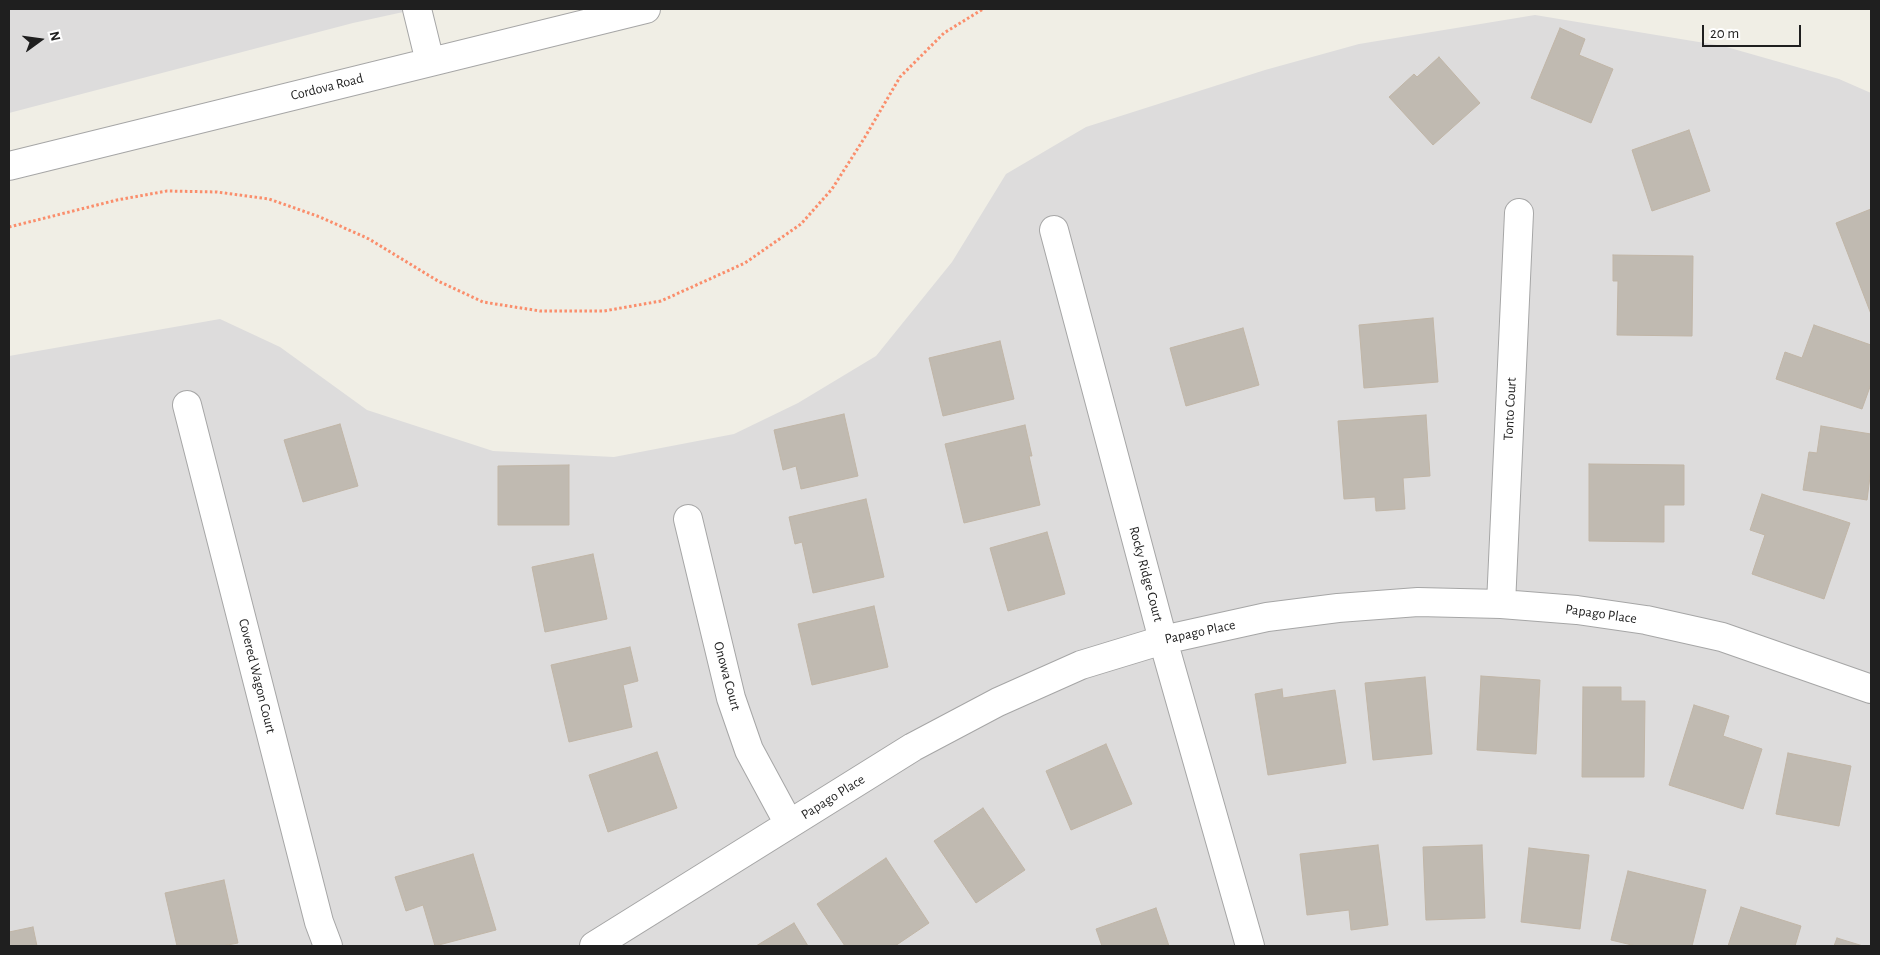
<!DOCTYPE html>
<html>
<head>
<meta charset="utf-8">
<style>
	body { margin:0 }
	#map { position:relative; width:1880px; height:955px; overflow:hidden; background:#f0eee5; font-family:"Alegreya Sans",sans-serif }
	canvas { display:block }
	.frame { position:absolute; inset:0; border:10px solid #1f1f1f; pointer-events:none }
	.north { position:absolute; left:15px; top:15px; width:50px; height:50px; -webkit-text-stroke:4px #fff; paint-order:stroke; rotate:76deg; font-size:14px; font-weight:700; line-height:20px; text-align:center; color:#1f1f1f }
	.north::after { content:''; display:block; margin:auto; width:18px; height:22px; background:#1f1f1f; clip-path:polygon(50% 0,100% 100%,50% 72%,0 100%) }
	.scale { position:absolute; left:1702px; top:25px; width:99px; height:22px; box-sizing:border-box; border:2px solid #1f1f1f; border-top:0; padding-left:6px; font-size:15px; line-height:18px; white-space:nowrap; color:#1f1f1f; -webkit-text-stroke:4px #fff; paint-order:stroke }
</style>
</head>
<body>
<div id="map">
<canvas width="1880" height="955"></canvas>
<div class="frame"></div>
<div class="north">N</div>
<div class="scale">20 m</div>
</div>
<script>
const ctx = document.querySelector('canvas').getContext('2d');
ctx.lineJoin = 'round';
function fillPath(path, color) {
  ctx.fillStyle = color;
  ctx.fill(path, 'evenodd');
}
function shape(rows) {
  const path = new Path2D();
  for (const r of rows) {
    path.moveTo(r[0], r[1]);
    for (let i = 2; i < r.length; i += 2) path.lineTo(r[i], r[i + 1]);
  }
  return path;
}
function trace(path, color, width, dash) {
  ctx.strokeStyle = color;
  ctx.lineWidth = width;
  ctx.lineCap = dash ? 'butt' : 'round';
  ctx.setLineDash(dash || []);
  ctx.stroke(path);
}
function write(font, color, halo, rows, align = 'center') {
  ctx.font = font + ' "Alegreya Sans",sans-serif';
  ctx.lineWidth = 4;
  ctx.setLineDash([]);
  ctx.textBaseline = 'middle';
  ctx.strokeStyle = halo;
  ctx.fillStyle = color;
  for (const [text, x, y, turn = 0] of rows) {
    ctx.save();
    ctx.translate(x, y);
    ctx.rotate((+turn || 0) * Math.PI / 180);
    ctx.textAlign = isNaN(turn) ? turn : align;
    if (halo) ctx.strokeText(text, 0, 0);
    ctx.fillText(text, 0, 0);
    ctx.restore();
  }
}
fillPath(shape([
	[9,9,417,9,353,23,9,113],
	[1535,15,1723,46,1839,79,1871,93,1871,946,9,946,9,356,220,319,280,347,367,410,493,451,614,457,734,434,798,403,876,356,952,262,1006,174,1086,127,1265,70,1359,44]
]), '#dddcdc');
const building = shape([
	[1560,28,1585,39,1579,55,1613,69,1591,123,1531,98,1560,28],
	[1439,57,1480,103,1433,145,1389,97,1414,74,1417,77,1439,57],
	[1689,130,1710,191,1652,211,1632,150,1689,130],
	[1871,209,1871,314,1836,223,1871,209],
	[1613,255,1693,256,1692,336,1617,335,1618,281,1613,281,1613,255],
	[1433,318,1438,382,1364,388,1359,325,1433,318],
	[1814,325,1871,345,1871,384,1862,409,1776,379,1785,352,1802,358,1814,325],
	[1243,328,1259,385,1186,406,1170,348,1243,328],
	[1000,341,1014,399,943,416,929,358,1000,341],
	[844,414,858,476,801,489,796,466,783,470,774,430,844,414],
	[1426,415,1430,476,1403,478,1405,509,1376,511,1375,497,1344,499,1338,421,1426,415],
	[340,424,358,486,303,502,284,440,340,424],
	[1025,425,1032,456,1029,456,1040,505,964,523,945,444,1025,425],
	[1821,426,1871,434,1871,469,1867,500,1803,490,1809,452,1817,453,1821,426],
	[1589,464,1684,465,1684,505,1664,505,1664,542,1589,541,1589,464],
	[569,465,569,525,498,525,498,466,569,465],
	[1762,494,1850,523,1824,599,1752,574,1765,535,1750,530,1762,494],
	[866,499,884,577,813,593,802,542,795,544,789,517,866,499],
	[1047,532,1065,594,1008,611,990,548,1047,532],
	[593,554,607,619,545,632,532,567,593,554],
	[874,606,888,667,812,685,798,624,874,606],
	[630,647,638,681,623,685,632,727,569,742,551,665,630,647],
	[1481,676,1540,680,1536,754,1477,750,1481,676],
	[1425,677,1432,754,1373,760,1365,683,1425,677],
	[1583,687,1621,687,1621,701,1645,701,1644,777,1582,777,1583,687],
	[1282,689,1283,698,1335,690,1346,763,1268,775,1255,694,1282,689],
	[1694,705,1729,716,1723,736,1762,749,1743,809,1669,785,1694,705],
	[1106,744,1132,804,1071,830,1046,771,1106,744],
	[657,752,677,808,608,832,589,775,657,752],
	[1788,753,1851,766,1839,826,1776,814,1788,753],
	[983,808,1025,870,976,903,934,841,983,808],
	[1378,845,1388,925,1351,930,1349,910,1307,915,1300,854,1378,845],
	[1482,845,1485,918,1426,920,1423,847,1482,845],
	[1529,848,1589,855,1580,929,1521,922,1529,848],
	[473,854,496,930,435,946,423,905,406,911,395,877,473,854],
	[886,858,929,923,895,946,845,946,817,904,886,858],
	[1628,871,1706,890,1692,946,1636,946,1611,940,1628,871],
	[224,880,238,943,222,946,177,946,165,893,224,880],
	[1741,907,1801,926,1795,946,1728,946,1741,907],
	[1156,908,1169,946,1102,946,1096,929,1156,908],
	[794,923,808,946,756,946,794,923],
	[33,927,37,946,9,946,9,932,33,927],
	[1837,938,1863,946,1834,946,1837,938]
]);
fillPath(building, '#c0bab1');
trace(building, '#c1b6a7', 1);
const minor = shape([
	[417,9,430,62],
	[9,166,646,9],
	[1054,230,1163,640,1250,946],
	[187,405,319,922,328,946],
	[688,519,731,698,749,750,789,824],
	[1501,604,1519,213],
	[594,946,913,747,998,702,1081,665,1163,640,1267,617,1338,608,1418,602,1501,604,1577,610,1646,620,1722,637,1871,689]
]);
trace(minor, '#a6a6a6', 30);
trace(shape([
	[9,227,117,200,167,191,217,192,269,199,320,217,369,239,438,281,483,302,540,311,604,311,661,301,745,263,801,224,832,189,865,137,900,77,944,33,983,9]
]), '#fa8e6c', 3, [2.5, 2.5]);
trace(minor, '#fff', 28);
write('14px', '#1f1f1f', '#fff', [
	["Cordova Road",327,87,-14],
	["Tonto Court",1510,409,-87],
	["Rocky Ridge Court",1146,574,75],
	["Papago Place",1601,614,8],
	["Papago Place",1200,632,-12],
	["Covered Wagon Court",257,676,76],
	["Onowa Court",727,676,75],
	["Papago Place",833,797,-32]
]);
</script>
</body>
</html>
